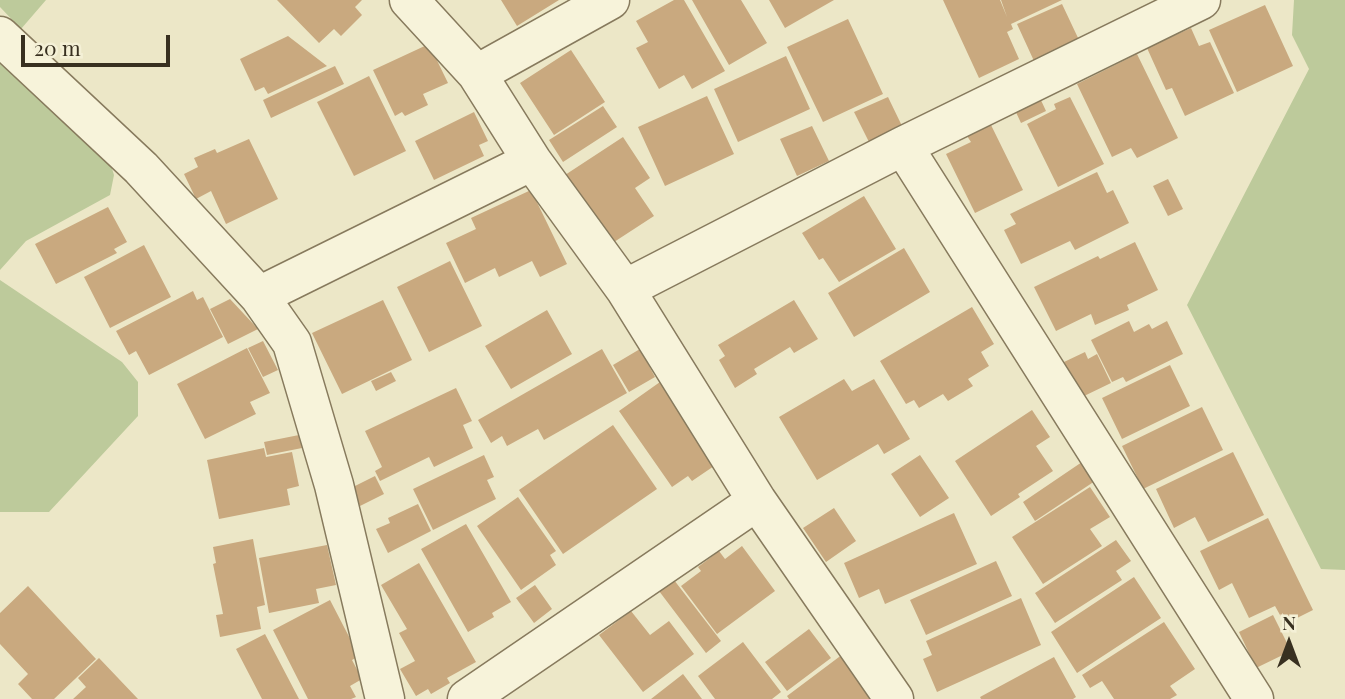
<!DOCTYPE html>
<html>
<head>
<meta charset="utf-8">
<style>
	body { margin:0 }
	#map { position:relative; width:1345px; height:699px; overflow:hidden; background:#ece7c7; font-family:"Playfair Display",serif }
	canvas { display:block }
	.north { position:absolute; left:1254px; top:608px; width:70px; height:70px; -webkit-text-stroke:5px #f4f0d6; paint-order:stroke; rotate:0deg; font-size:19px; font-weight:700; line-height:28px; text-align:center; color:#383020 }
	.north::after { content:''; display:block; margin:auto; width:24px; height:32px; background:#383020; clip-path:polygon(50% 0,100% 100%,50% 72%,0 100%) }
	.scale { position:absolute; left:21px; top:35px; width:149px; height:32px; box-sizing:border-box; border:4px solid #383020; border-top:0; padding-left:9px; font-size:21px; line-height:24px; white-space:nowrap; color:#383020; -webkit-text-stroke:5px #f4f0d6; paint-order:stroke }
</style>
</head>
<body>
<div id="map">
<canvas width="1345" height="699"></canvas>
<div class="north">N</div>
<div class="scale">20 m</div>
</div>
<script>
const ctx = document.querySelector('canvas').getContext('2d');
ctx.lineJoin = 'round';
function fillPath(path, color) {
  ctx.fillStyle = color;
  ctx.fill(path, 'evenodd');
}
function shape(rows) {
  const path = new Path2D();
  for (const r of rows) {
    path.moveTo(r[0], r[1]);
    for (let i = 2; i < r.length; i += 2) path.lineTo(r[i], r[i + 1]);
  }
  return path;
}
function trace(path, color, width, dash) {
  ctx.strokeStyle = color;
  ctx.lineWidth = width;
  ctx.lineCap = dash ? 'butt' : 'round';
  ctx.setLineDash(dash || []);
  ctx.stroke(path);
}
fillPath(shape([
	[0,0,46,0,21,29,0,7],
	[1294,0,1345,0,1345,570,1321,569,1187,305,1309,69,1292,35],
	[0,55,109,159,114,175,110,195,26,241,0,270],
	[0,280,122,362,138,382,138,416,49,512,0,512]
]), '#bdca9b');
fillPath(shape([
	[277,0,362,0,355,7,362,15,341,36,334,29,319,43],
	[501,0,559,0,517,26],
	[674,0,684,0,725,71,692,89,684,75,659,89,636,48,648,42,636,21],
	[692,0,741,0,767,43,729,65],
	[769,0,834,0,785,28],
	[943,0,1000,0,1007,17,1001,0,1062,0,1011,24,1013,29,1007,32,1019,59,979,78],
	[1062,4,1079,40,1034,61,1017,24],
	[1265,5,1293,66,1237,92,1209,30],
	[848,19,883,94,823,122,787,47],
	[1191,28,1199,46,1210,42,1234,93,1185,116,1172,88,1166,90,1147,48],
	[288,36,327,66,268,94,264,87,255,91,240,59],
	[429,44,448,83,423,94,428,105,405,116,402,112,395,116,373,70],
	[571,50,605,102,554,135,520,83],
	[1137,54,1178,138,1137,158,1131,148,1112,157,1077,84],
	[786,56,810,109,738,142,714,89],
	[335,66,344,84,271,118,263,100],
	[369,76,406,151,354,176,317,102],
	[707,96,734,154,665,186,638,127],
	[1039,96,1046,111,1021,123,1014,108],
	[888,97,902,126,869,142,854,112],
	[1070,97,1104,164,1058,187,1027,124,1056,109,1054,104],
	[603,106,617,127,563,162,549,140],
	[474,112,488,141,479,145,484,156,434,180,415,141],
	[991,125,1023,190,975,213,946,154,971,142,967,136],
	[812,126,829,161,797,176,780,139],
	[623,137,650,178,635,188,654,216,611,244,565,175],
	[249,139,278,199,226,224,211,191,196,199,184,174,198,167,194,158,215,149,217,153],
	[1097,172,1107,193,1113,190,1129,223,1075,250,1070,241,1021,264,1004,230,1016,224,1010,214],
	[1168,179,1183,209,1168,216,1153,186],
	[531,190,567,264,540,277,532,261,499,277,495,268,465,283,446,243,476,229,471,218],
	[864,196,896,249,839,282,823,258,819,260,802,233],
	[108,207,127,242,114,249,117,253,56,284,35,244],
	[1135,242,1158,290,1127,305,1129,310,1095,325,1091,314,1056,331,1034,287,1098,256,1100,259],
	[144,245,171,297,110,328,84,277],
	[904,248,930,292,854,337,828,293],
	[450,261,482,326,429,352,397,287],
	[193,291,197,300,203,297,223,337,149,375,136,351,129,355,116,331],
	[230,299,258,329,228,344,210,309],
	[383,300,412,360,342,394,312,333],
	[794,300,818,339,794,353,790,347,754,369,757,374,735,388,719,360,725,356,718,345],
	[972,307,994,344,981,352,989,366,968,379,973,386,948,401,943,394,919,408,914,400,906,404,880,361],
	[547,310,572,354,511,389,485,346],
	[1129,321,1134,332,1149,324,1152,329,1167,321,1183,354,1126,382,1123,377,1112,382,1091,340],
	[263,341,278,370,263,377,248,348],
	[247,348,270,393,250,402,256,414,205,439,177,384],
	[602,349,627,393,544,440,538,429,507,446,502,436,491,443,478,420],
	[640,349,655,377,629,392,613,365],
	[1085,352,1088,359,1097,354,1111,383,1082,397,1064,362],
	[1170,365,1190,406,1122,439,1102,398],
	[391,372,396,381,376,391,371,381],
	[844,379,852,391,874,379,910,439,884,454,878,444,817,480,779,417],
	[660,382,717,464,692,481,688,476,672,487,619,411],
	[456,388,472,421,463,425,473,448,434,467,429,457,380,481,375,471,382,467,365,431],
	[1202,407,1223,450,1143,489,1122,446],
	[1032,410,1050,437,1036,446,1053,471,1018,494,1020,497,991,516,955,461],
	[613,425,657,489,563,554,519,490],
	[299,435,302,448,267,455,264,442],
	[264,448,266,457,292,452,299,486,287,489,290,505,219,519,207,460],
	[1233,452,1264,515,1208,542,1195,517,1174,528,1156,489],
	[484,455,494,477,487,480,496,499,433,530,413,489],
	[920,455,949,498,920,517,891,474],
	[1082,462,1095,481,1035,521,1023,502],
	[375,476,384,494,360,506,351,488],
	[1090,487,1110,517,1090,529,1102,546,1043,584,1012,537],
	[518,497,556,551,550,555,556,565,521,590,477,526],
	[418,504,431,531,388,553,376,529,390,523,388,518],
	[834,508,856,541,826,562,803,528],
	[954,513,977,564,885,604,879,589,859,598,844,563],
	[1268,518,1313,610,1285,624,1275,606,1249,618,1232,583,1219,590,1200,551],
	[466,524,511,602,492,613,494,617,468,632,421,549],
	[253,539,265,605,257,607,261,629,220,637,216,615,223,614,213,564,216,563,213,547],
	[1116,540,1131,561,1116,571,1122,580,1055,623,1035,593],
	[327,545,336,585,316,589,319,603,269,613,259,558],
	[742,546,775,591,717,634,681,586,701,571,698,567,719,551,725,559],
	[996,561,1012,596,926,635,910,600],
	[419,563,476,662,447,678,450,683,431,694,428,689,416,696,400,669,415,661,399,633,407,629,381,585],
	[1134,577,1161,618,1077,673,1051,632],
	[674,580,721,641,706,653,659,591],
	[535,585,552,609,534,623,516,598],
	[28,586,96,659,54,699,32,699,18,684,28,674,0,644,0,613],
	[1021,598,1041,645,937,692,923,659,932,655,926,641],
	[330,600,359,656,352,660,362,679,350,686,356,697,351,699,308,699,273,630],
	[631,611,650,635,669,621,694,654,643,692,599,635],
	[1273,615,1291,651,1256,668,1239,632],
	[1164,622,1195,669,1170,686,1177,695,1170,699,1114,699,1102,681,1090,688,1082,675],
	[809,629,831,658,787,691,765,662],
	[265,634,299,699,262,699,236,649],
	[743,642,781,692,772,699,715,699,698,676],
	[843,654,877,699,789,699,787,696],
	[1054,657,1076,697,1073,699,981,699,980,697],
	[99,658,138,699,73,699,86,687,78,678],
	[683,674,702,699,651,699]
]), '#c9a97f');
const minor = shape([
	[409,0,477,74,532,161,625,289,757,501,894,699],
	[0,36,141,168,259,296,292,343,334,485,385,699],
	[477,74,610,0],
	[903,146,1254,699],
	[625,289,903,146,1201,0],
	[259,296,532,161],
	[467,699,757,501]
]);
trace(minor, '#877a5d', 41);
trace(minor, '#f7f3da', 38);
</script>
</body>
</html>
